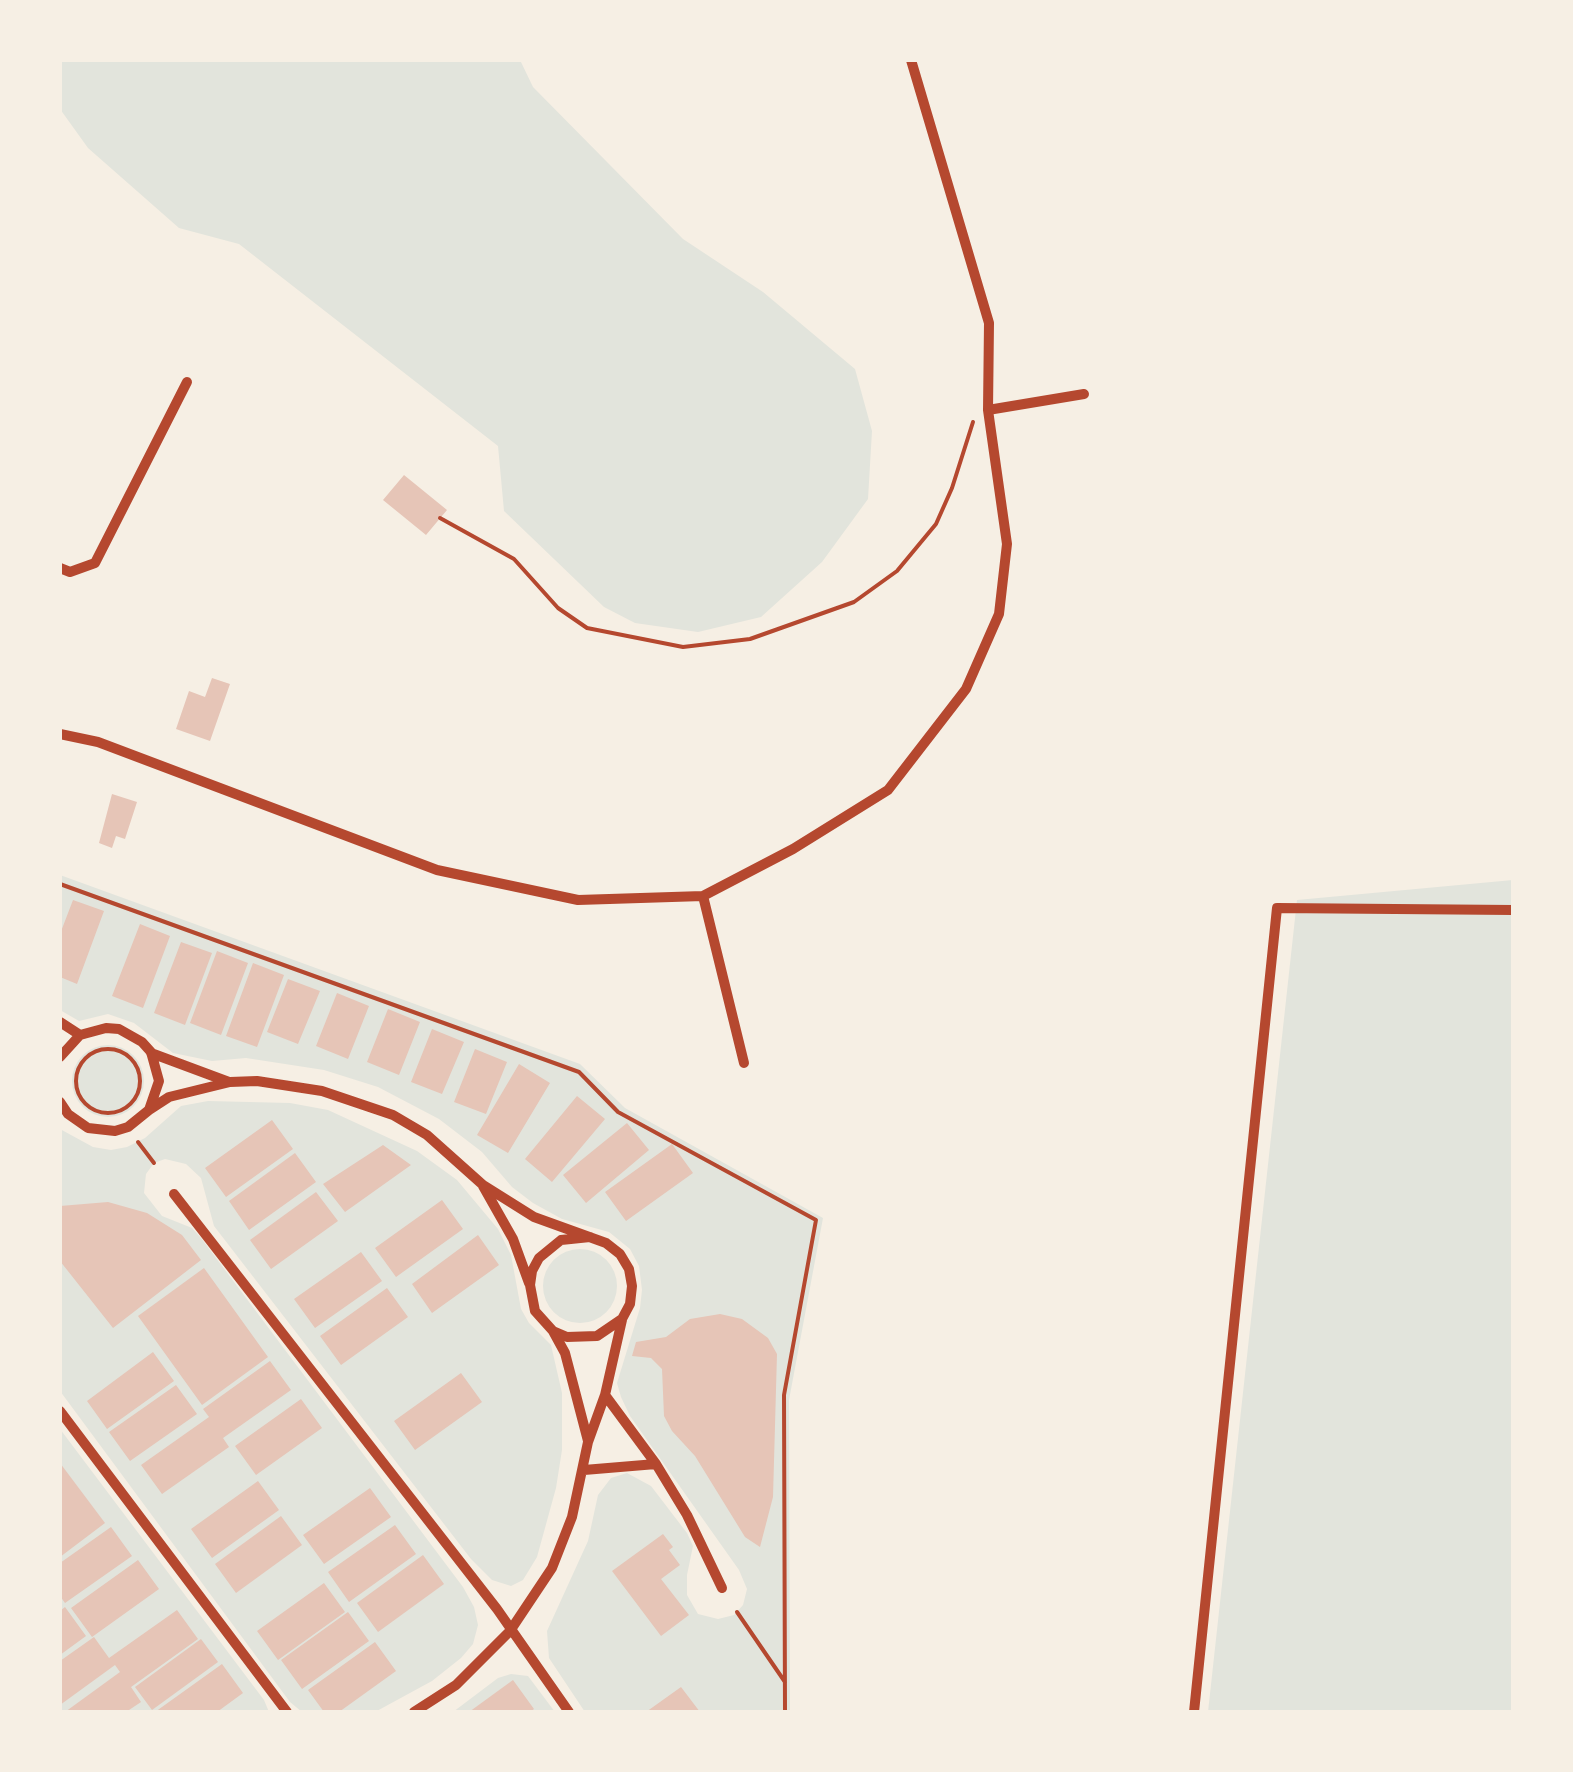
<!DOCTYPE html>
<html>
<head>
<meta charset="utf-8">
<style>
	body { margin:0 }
	#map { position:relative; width:1573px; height:1772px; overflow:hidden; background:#f6efe4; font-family:Montserrat,sans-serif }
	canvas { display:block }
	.frame { position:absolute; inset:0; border:62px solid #f6efe4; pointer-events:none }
</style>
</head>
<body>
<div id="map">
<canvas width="1573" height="1772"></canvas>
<div class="frame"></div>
</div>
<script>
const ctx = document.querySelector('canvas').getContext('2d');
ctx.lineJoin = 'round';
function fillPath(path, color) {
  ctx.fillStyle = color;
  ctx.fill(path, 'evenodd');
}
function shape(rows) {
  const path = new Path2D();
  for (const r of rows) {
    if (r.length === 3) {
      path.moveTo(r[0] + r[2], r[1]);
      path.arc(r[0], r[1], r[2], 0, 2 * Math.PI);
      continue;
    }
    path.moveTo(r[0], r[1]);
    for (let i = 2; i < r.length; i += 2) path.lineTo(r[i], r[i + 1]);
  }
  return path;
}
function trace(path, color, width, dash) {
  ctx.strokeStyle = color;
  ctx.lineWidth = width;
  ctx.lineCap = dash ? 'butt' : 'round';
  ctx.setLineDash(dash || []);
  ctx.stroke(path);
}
fillPath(shape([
	[60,60,520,60,533,87,683,239,763,292,855,369,872,431,868,499,822,562,761,617,698,632,635,623,604,607,504,511,498,446,239,244,179,228,88,148,60,109],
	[60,875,580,1064,625,1108,823,1218,789,1400,790,1712,585,1712,549,1658,547,1631,588,1541,598,1495,611,1478,627,1473,651,1486,687,1533,693,1546,687,1575,687,1595,698,1614,718,1619,734,1615,743,1605,747,1589,739,1570,630,1416,621,1397,617,1383,640,1308,642,1290,639,1266,630,1249,609,1232,562,1219,533,1203,512,1187,482,1152,439,1119,378,1087,324,1070,246,1058,212,1061,173,1053,134,1023,108,1014,79,1021,60,1010],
	[1513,880,1513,1712,1208,1712,1297,900],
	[108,1081,36],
	[208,1101,290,1103,328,1110,417,1151,457,1180,498,1229,511,1255,521,1309,529,1323,551,1345,562,1393,562,1450,556,1488,537,1557,523,1580,511,1586,492,1580,471,1559,214,1226,201,1178,186,1164,165,1159,154,1163,146,1174,144,1193,162,1216,192,1228,201,1238,463,1587,474,1607,478,1625,473,1644,461,1658,432,1681,375,1712,302,1712,290,1702,60,1391,60,1129,93,1147,111,1150,127,1147,145,1138,181,1106],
	[580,1286,37],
	[60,1429,264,1700,269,1712,60,1712],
	[511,1674,528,1676,555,1712,453,1712,498,1678]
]), '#e2e4dc');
fillPath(shape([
	[404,475,447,510,426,535,383,500],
	[212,678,230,684,210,741,176,729,189,691,205,697],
	[112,794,137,802,125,839,116,836,112,848,99,843],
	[73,900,104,911,77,984,60,977,60,934],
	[140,924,170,936,143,1008,112,996],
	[181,942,212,953,185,1025,154,1013],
	[217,951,248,963,221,1035,190,1023],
	[253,963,284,975,257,1047,226,1036],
	[288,979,320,991,298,1044,267,1032],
	[337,993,369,1006,348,1059,316,1046],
	[388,1009,420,1022,399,1075,367,1062],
	[432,1029,464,1042,442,1094,411,1082],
	[475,1049,507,1062,486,1114,454,1102],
	[519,1064,550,1083,508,1153,477,1135],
	[577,1096,605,1119,552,1182,525,1159],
	[272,1120,293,1149,226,1197,205,1168],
	[627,1123,649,1150,586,1203,563,1175],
	[672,1144,693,1173,626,1221,605,1192],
	[383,1145,411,1165,345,1212,323,1184],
	[295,1153,316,1182,249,1230,229,1201],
	[316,1192,338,1221,271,1269,250,1240],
	[442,1200,463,1229,396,1277,375,1248],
	[108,1202,147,1213,182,1235,201,1260,113,1328,60,1261,60,1206],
	[478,1235,499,1265,432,1313,412,1284],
	[361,1252,382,1281,315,1328,294,1299],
	[204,1268,268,1357,202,1405,138,1316],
	[387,1288,408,1317,341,1365,320,1336],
	[720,1314,742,1319,768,1338,777,1354,773,1497,760,1547,745,1537,695,1456,672,1431,664,1416,662,1369,651,1358,632,1356,636,1342,666,1337,690,1319],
	[153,1352,174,1381,107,1429,87,1401],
	[270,1361,291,1390,223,1438,229,1447,162,1494,141,1465,209,1417,203,1409],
	[461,1373,482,1402,415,1450,394,1421],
	[176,1385,197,1414,130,1461,109,1432],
	[301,1399,322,1428,256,1475,235,1446],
	[60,1463,105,1523,60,1557],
	[258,1481,279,1510,212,1558,191,1529],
	[370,1488,391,1517,324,1564,303,1535],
	[281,1516,302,1545,236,1593,215,1564],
	[395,1525,416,1554,349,1602,328,1572],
	[111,1527,132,1556,65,1603,60,1596,60,1563],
	[663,1534,673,1547,669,1550,680,1565,661,1579,689,1615,661,1636,612,1571],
	[423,1555,444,1584,378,1632,357,1603],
	[138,1560,159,1589,92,1637,71,1608],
	[324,1583,345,1612,278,1660,257,1631],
	[65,1607,86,1636,60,1655,60,1611],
	[177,1610,198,1639,131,1687,141,1702,126,1712,65,1712,120,1672,115,1665,60,1705,60,1661,94,1637,109,1658],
	[348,1612,369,1641,302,1689,281,1660],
	[201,1639,218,1662,152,1710,135,1687],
	[375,1642,396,1671,339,1712,324,1712,308,1690],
	[222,1664,243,1693,217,1712,155,1712],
	[513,1680,534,1709,530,1712,469,1712],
	[681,1687,700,1712,646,1712]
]), '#e6c5b7');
trace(shape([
	[440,518,514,559,558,608,587,628,683,647,750,639,854,602,897,571,936,524,952,488,973,422],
	[60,884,579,1072,618,1112,816,1220,784,1395,785,1712],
	[108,1081,32],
	[138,1142,154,1163],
	[737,1612,785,1682]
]), '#b5482f', 4);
trace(shape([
	[988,410,1084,394],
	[60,568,70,572,95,563,187,382],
	[60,734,98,742,437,870,578,900,703,896,793,849,888,790,966,689,999,614,1007,544,988,410,989,323,911,60],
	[703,896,744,1063],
	[60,1022,80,1035],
	[151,1053,229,1082],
	[60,1057,80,1035,106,1028,119,1029,142,1042,151,1052,159,1081,149,1110,128,1127,115,1131,88,1128,68,1114,60,1102],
	[149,1110,169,1097,230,1082,257,1081,322,1091,393,1115,427,1135,483,1185,534,1217,606,1243,620,1254,629,1269,632,1286,630,1304,622,1319,597,1336,567,1337,553,1331,535,1311,530,1285,532,1271,539,1258,561,1240,590,1237],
	[483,1186,513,1239,529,1283],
	[174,1194,497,1609,569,1712],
	[553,1331,565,1353,588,1441],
	[605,1395,656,1464,687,1515,722,1588],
	[60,1411,287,1712],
	[584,1470,656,1464],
	[414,1712,456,1685,510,1631,552,1568,572,1517,588,1442,605,1395,622,1320],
	[1194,1712,1277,908,1513,910]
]), '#b5482f', 10);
</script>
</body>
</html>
